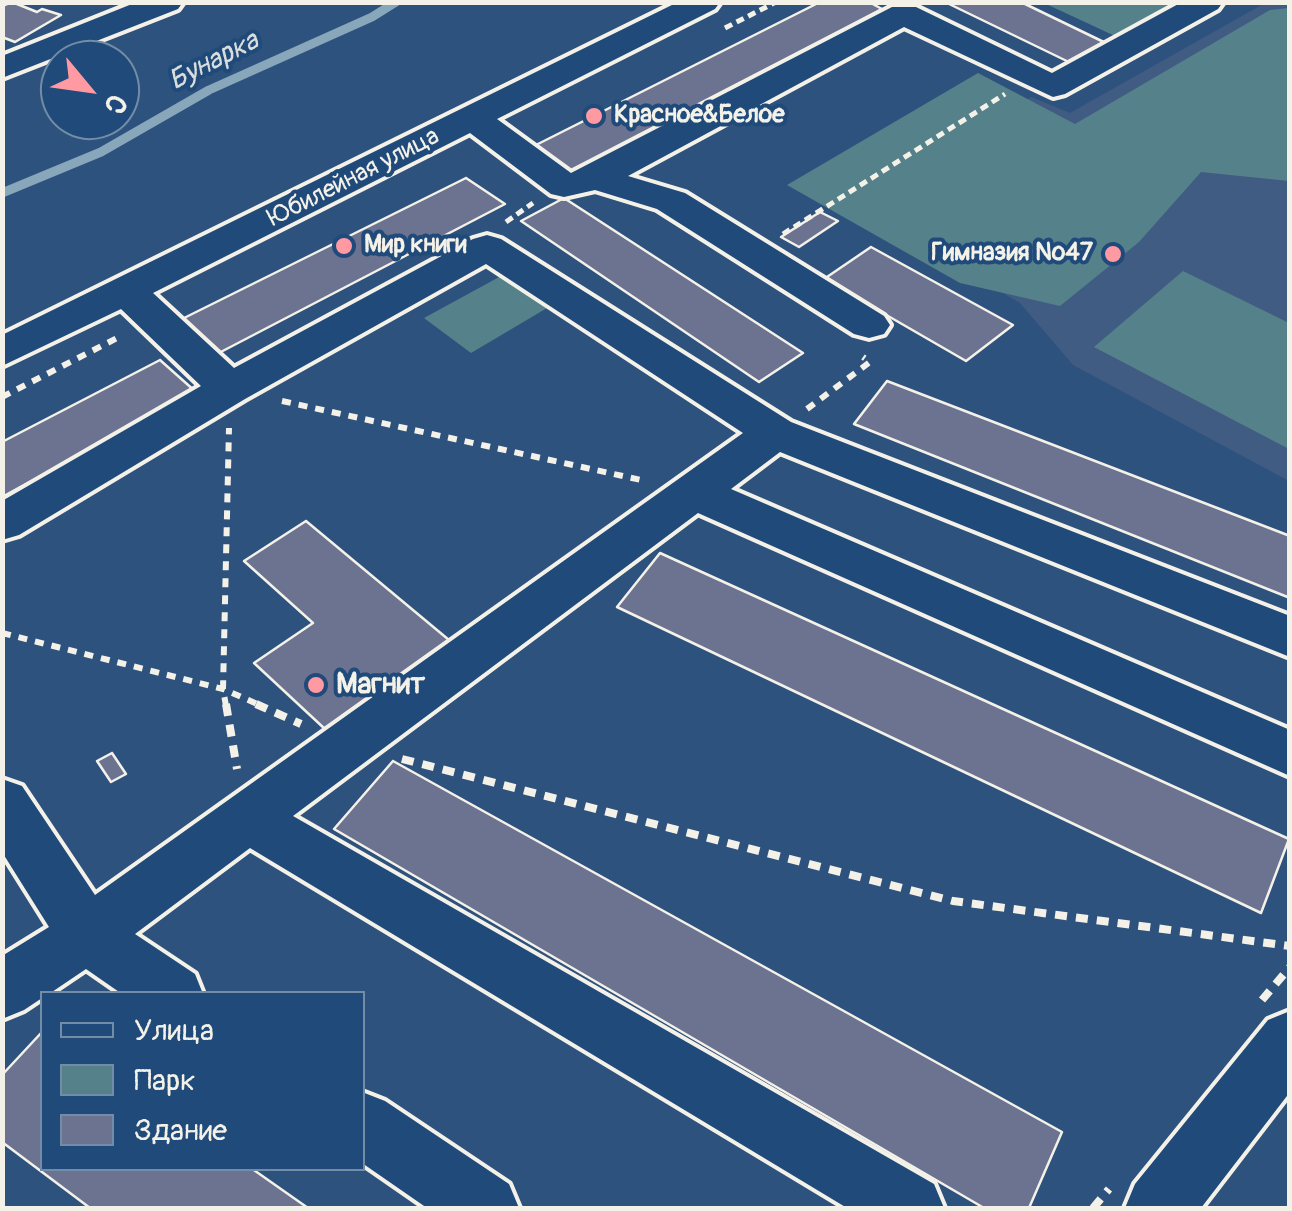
<!DOCTYPE html>
<html>
<head>
<meta charset="utf-8">
<style>
	body { margin:0 }
	#map { position:relative; width:1292px; height:1211px; overflow:hidden; background:#2e527e; font-family:Pangolin,sans-serif }
	canvas { display:block }
	.frame { position:absolute; inset:0; border:5px solid #f4f1e8; pointer-events:none }
	.legend { position:absolute; left:40px; top:991px; width:325px; height:180px; box-sizing:border-box; background:#1f4a7a; border:2px solid #748da6; margin:0; padding:12px 18px; list-style:none; font-size:30px; color:#f4f1e8 }
	.legend li { display:flex; align-items:center; gap:20px; height:50px }
	.legend b { width:50px; border:2px solid #748da6 }
	.north { position:absolute; left:40px; top:40px; width:100px; height:100px; box-sizing:border-box; background:#1f4a7a; border:2px solid #748da6; border-radius:50%; rotate:119deg; font-size:28px; font-weight:700; line-height:40px; text-align:center; color:#f4f1e8 }
	.north::after { content:''; display:block; margin:auto; width:35px; height:45px; background:#ff9aa2; clip-path:polygon(50% 0,100% 100%,50% 72%,0 100%) }
</style>
</head>
<body>
<div id="map">
<canvas width="1292" height="1211"></canvas>
<div class="frame"></div>
<ul class="legend">
<li><b style="height:12px;background:#1f4a7a"></b>Улица</li>
<li><b style="height:28px;background:#55828a"></b>Парк</li>
<li><b style="height:28px;background:#6c7390"></b>Здание</li>
</ul>
<div class="north">С</div>
</div>
<script>
const ctx = document.querySelector('canvas').getContext('2d');
ctx.lineJoin = 'round';
function fillPath(path, color) {
  ctx.fillStyle = color;
  ctx.fill(path, 'evenodd');
}
function shape(rows) {
  const path = new Path2D();
  for (const r of rows) {
    path.moveTo(r[0], r[1]);
    for (let i = 2; i < r.length; i += 2) path.lineTo(r[i], r[i + 1]);
  }
  return path;
}
function trace(path, color, width, dash) {
  ctx.strokeStyle = color;
  ctx.lineWidth = width;
  ctx.lineCap = dash ? 'butt' : 'round';
  ctx.setLineDash(dash || []);
  ctx.stroke(path);
}
function write(font, color, halo, rows, align = 'center') {
  ctx.font = font + ' Pangolin,sans-serif';
  ctx.lineWidth = 8;
  ctx.setLineDash([]);
  ctx.textBaseline = 'middle';
  ctx.strokeStyle = halo;
  ctx.fillStyle = color;
  for (const [text, x, y, turn = 0] of rows) {
    ctx.save();
    ctx.translate(x, y);
    ctx.rotate((+turn || 0) * Math.PI / 180);
    ctx.textAlign = isNaN(turn) ? turn : align;
    if (halo) ctx.strokeText(text, 0, 0);
    ctx.fillText(text, 0, 0);
    ctx.restore();
  }
}
fillPath(shape([
	[1265,3,1289,3,1289,481,1073,365,1020,303,851,205,1031,97,1070,113]
]), '#415c83');
fillPath(shape([
	[1044,3,1175,2,1175,3,1115,36],
	[1289,8,1289,181,1201,172,1139,242,1060,306,960,283,787,185,978,73,1075,124,1270,10],
	[1183,271,1289,323,1289,449,1094,347],
	[501,276,547,308,471,353,424,318]
]), '#55828a');
trace(shape([
	[2,193,101,152,209,90,372,17,396,2]
]), '#88a7bb', 9);
const building = shape([
	[12,2,37,12,42,9,61,15,15,42,2,37,2,6,12,2],
	[820,2,869,2,882,9,571,172,532,147,820,2],
	[945,2,1021,2,1112,46,1075,65,945,2],
	[466,178,505,204,215,355,176,322,466,178],
	[564,198,803,353,759,382,521,221,564,198],
	[820,212,838,221,799,247,781,237,820,212],
	[871,247,1013,325,966,361,824,279,871,247],
	[160,360,196,392,2,497,2,442,160,360],
	[887,381,1290,536,1290,598,854,424,887,381],
	[306,521,449,640,326,730,254,663,313,623,244,561,306,521],
	[660,553,1289,839,1261,913,617,607,660,553],
	[112,753,126,774,111,782,97,761,112,753],
	[393,761,1062,1132,1029,1208,984,1208,334,829,393,761],
	[42,1032,42,1168,251,1168,308,1208,90,1208,2,1142,2,1075,42,1032]
]);
fillPath(building, '#6c7390');
trace(building, '#f4f1e8', 2.5);
const minor = shape([
	[137,2,183,2,178,9,2,78,2,56,137,2],
	[678,2,720,2,715,9,497,119,571,173,892,7,916,7,1052,73,1182,2,1223,2,1218,9,1065,94,1053,97,904,27,628,176,685,193,884,316,890,325,884,334,869,338,854,334,657,209,595,190,564,197,551,194,470,133,153,293,234,368,473,239,487,235,501,239,791,422,1290,616,1290,657,780,452,731,489,1290,730,1290,776,698,513,293,816,934,1184,944,1208,847,1208,250,848,135,934,195,974,203,994,122,994,86,969,49,994,42,994,42,998,24,1010,2,1019,2,956,49,927,2,852,2,779,22,786,95,895,743,433,486,264,245,399,19,535,2,540,2,501,201,386,121,309,2,366,2,335,678,2],
	[1290,1011,1290,1092,1201,1208,1125,1208,1135,1184,1268,1020,1290,1011],
	[362,1092,385,1101,509,1184,519,1208,427,1208,362,1163,362,1092]
]);
trace(minor, '#f4f1e8', 8);
trace(shape([
	[725,28,776,2],
	[506,222,533,203],
	[783,234,1005,94]
]), '#f4f1e8', 5, [8, 5]);
trace(shape([
	[2,397,121,336],
	[282,401,641,480],
	[807,409,870,362,863,357],
	[2,633,223,689,262,706],
	[226,706,223,689,229,428]
]), '#f4f1e8', 6, [9, 8]);
trace(shape([
	[226,704,237,769],
	[256,704,301,724],
	[402,759,953,901,1290,946],
	[1262,1000,1290,967],
	[1093,1208,1109,1189]
]), '#f4f1e8', 8, [12, 9]);
fillPath(minor, '#1f4a7a');
for (const [x, y, r, color] of [
	[594,116,10,"#ff9aa2"],
	[344,246,10,"#ff9aa2"],
	[1113,254,10,"#ff9aa2"],
	[316,685,10,"#ff9aa2"]
]) {
  const dot = new Path2D();
  dot.arc(x, y, r, 0, 2 * Math.PI);
  ctx.fillStyle = color;
  ctx.fill(dot);
  trace(dot, '#1f4a7a', 4);
}
write('bold 25px', '#f4f1e8', '#1f4a7a', [
	["Красное&Белое",614,116],
	["Мир книги",364,246],
	["Гимназия №47",1093,254,"right"]
], 'left');
write('25px', '#f4f1e8', '#1f4a7a', [
	["Юбилейная улица",354,178,-27]
]);
write('italic 28px', '#d9dedd', '#1f4a7a', [
	["Бунарка",214,62,-27]
]);
write('bold 30px', '#f4f1e8', '#1f4a7a', [
	["Магнит",336,685]
], 'left');
</script>
</body>
</html>
